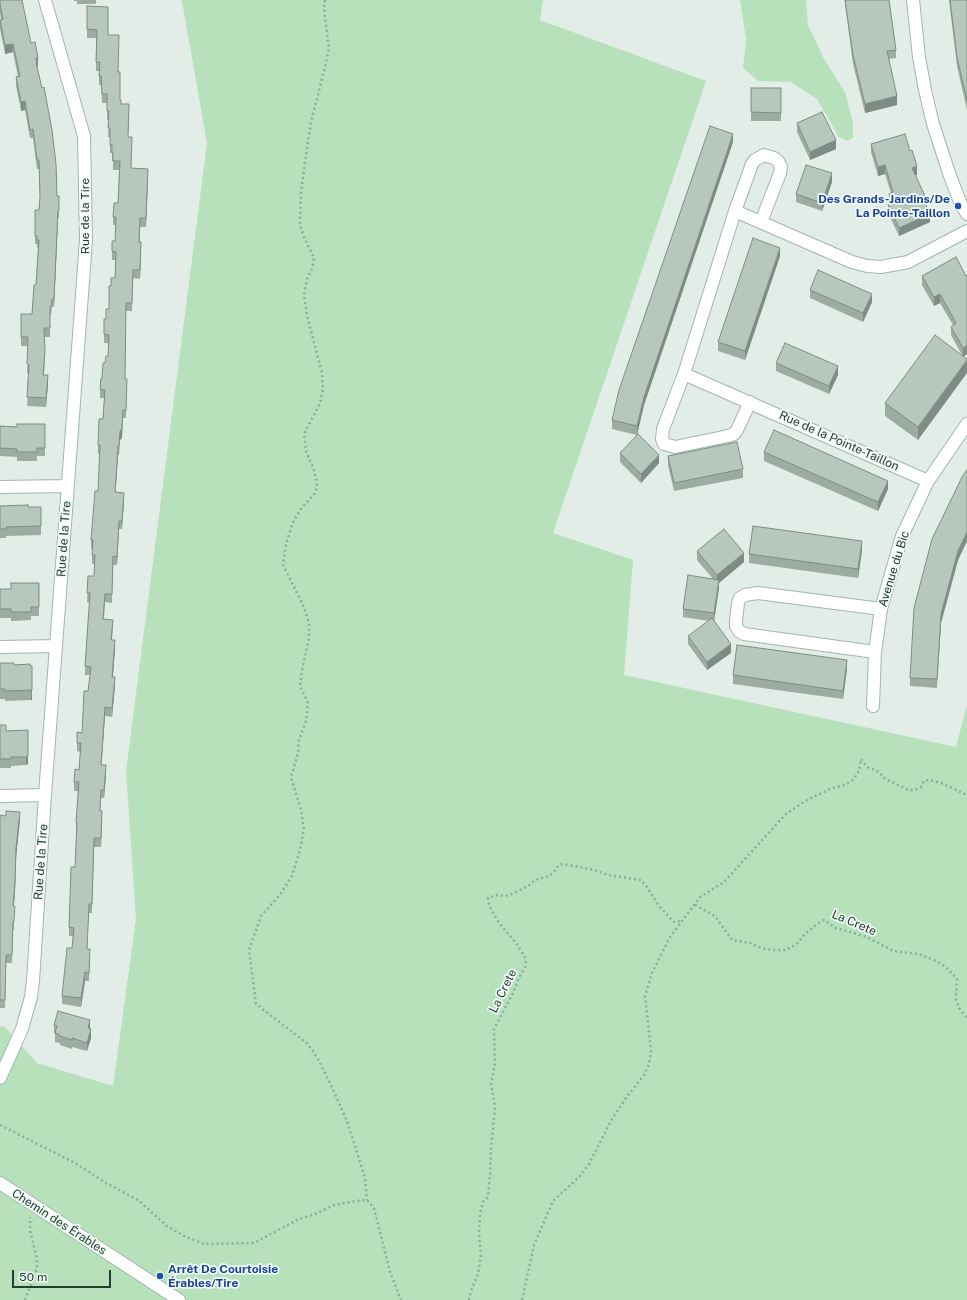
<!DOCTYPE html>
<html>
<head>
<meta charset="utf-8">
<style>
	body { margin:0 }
	#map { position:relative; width:967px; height:1300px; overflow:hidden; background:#e1ede6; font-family:"Public Sans",sans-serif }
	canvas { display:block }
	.scale { position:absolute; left:12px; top:1270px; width:99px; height:18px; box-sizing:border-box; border:2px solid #1f4032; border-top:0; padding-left:5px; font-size:12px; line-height:14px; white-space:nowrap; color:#1f4032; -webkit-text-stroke:3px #f2f9f4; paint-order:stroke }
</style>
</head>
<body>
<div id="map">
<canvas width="967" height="1300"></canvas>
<div class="scale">50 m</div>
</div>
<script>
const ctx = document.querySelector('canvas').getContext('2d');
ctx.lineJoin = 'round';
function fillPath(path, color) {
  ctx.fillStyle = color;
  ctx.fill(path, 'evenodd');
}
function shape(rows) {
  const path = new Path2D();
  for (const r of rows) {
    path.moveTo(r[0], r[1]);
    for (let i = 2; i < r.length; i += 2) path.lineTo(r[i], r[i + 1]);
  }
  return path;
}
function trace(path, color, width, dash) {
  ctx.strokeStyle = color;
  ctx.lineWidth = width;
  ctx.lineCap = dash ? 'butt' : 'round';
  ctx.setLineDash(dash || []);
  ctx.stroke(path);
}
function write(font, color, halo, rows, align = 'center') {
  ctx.font = font + ' "Public Sans",sans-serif';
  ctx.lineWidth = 3.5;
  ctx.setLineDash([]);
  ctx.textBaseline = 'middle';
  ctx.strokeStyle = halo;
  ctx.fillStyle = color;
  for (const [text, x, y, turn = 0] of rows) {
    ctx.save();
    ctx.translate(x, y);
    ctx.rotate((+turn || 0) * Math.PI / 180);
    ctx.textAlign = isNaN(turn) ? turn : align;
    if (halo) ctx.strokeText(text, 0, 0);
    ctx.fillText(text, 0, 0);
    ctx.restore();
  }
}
fillPath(shape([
	[181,0,543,0,540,20,706,81,553,533,633,560,624,675,956,747,967,705,967,1300,0,1300,0,1026,5,1027,37,1063,113,1086,136,919,126,771,207,143,183,7],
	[740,0,806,0,808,25,824,59,845,92,853,123,853,138,847,141,839,137,817,99,791,82,758,81,743,68,746,39]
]), '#b7e1bb');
const minor = shape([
	[913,0,919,57,925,90,933,124,949,173,960,202,967,214],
	[735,211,852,262,867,266,881,267,908,262,967,231],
	[684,374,928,481],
	[750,402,737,430,734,434,728,436,675,447,664,444,662,439,663,429,684,374,735,211,752,164,755,160,764,155,774,158,778,161,781,167,780,173,761,222],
	[0,487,67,486],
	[0,647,56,646],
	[875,652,744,634,739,631,736,626,736,621,738,603,740,598,745,595,758,593,881,609],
	[873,706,875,652,881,609,902,536,928,481,967,424],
	[0,796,45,795],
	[0,1078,22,1029,31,997,33,981,45,795,86,240,84,136,45,0],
	[0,1183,179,1300]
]);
trace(minor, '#a3b6ac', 14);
trace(shape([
	[325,0,324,9,329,48,326,63,311,122,306,155,301,192,300,224,303,235,314,258,312,269,307,279,304,295,307,315,322,373,323,389,320,403,304,434,306,451,314,470,317,483,316,492,301,509,293,522,286,544,283,565,303,605,309,623,309,638,302,670,300,686,308,703,306,721,299,740,298,753,291,777,301,810,304,829,300,850,292,876,279,896,261,916,249,950,256,1004,308,1044,318,1059,330,1083,347,1121,365,1178,367,1200],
	[695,905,715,916,732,940,750,943,761,948,772,950,786,950,797,944,804,935,817,924,824,920,836,928,867,937,893,951,919,954,936,961,946,967,957,979,956,1000,959,1008,967,1018],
	[0,1125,75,1163,106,1183,138,1200,167,1226,184,1236,204,1244,254,1243,297,1220,315,1214,334,1205,356,1201,367,1200,374,1208,390,1272,401,1300],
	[25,1300,37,1268,37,1259,30,1230,30,1217],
	[469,1300,471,1291,478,1274,481,1256,479,1232,480,1214,483,1202,488,1197,490,1175,491,1149,495,1107,491,1084,495,1064,494,1029,513,993,519,978,525,967,526,959,517,944,502,927,493,913,489,904,488,898,496,895,505,896,512,894,528,886,535,880,549,876,553,873,559,865,563,864,595,870,608,875,641,880,647,887,659,906,669,917,674,922,681,921],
	[522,1300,534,1245,553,1201,579,1177,589,1164,612,1119,626,1098,644,1075,649,1064,651,1050,645,996,652,973,670,937,700,897,724,882,786,814,807,800,830,789,844,785,853,780,859,771,861,759,867,767,875,770,880,773,884,778,908,790,914,790,921,787,924,781,930,780,941,783,967,795]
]), '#7eb49a', 2.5, [2, 3]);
trace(minor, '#fff', 12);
fillPath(shape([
	[0,0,31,43,38,66,37,67,57,196,59,196,59,218,58,218,54,307,52,307,51,315,50,315,50,337,44,337,45,360,44,375,48,384,46,407,27,406,29,373,27,373,28,346,21,346,21,314,32,314,36,285,38,248,37,248,37,244,35,244,35,210,39,210,40,198,39,169,37,169,33,138,30,138,25,110,21,111,16,86,16,77,18,77,13,52,5,54,0,29,0,20,1,19,0,13],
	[74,0,96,0,96,4,77,4,77,1,74,1],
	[845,0,889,0,896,50,896,58,889,59,897,105,865,113,853,64,845,4],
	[949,0,967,0,967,110,957,66],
	[87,6,108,35,118,72,120,100,121,104,129,113,128,137,131,168,148,177,146,227,140,227,140,242,141,251,140,279,133,278,132,311,126,311,125,379,127,379,126,418,123,418,122,438,120,440,119,455,118,455,115,492,124,501,122,529,119,529,117,565,113,565,112,603,105,602,104,619,113,628,112,640,115,649,113,677,115,686,112,717,105,716,101,765,106,774,104,798,101,798,100,811,102,819,101,847,94,847,92,913,89,913,87,949,90,958,89,981,85,981,81,1007,62,1004,62,996,72,948,73,936,69,936,69,927,75,867,77,831,76,831,76,822,78,791,74,791,74,782,79,770,80,752,77,751,77,743,82,733,88,691,90,675,85,675,85,666,90,602,87,602,88,576,94,576,95,564,92,564,92,549,91,549,91,540,98,491,100,454,98,454,98,445,103,419,104,398,100,398,100,389,105,363,108,356,109,343,104,343,104,319,106,319,109,309,111,286,115,278,116,260,112,260,112,251,115,241,116,225,113,225,113,217,118,203,119,170,113,170,113,161,112,161,112,153,110,153,110,137,108,137,109,120,107,120,107,103,102,103,101,85,99,85,99,71,96,71,96,38,87,38],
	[751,88,781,88,781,121,751,121],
	[797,123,836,149,810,160,797,132],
	[733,142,644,405,637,435,612,429,612,420],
	[871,144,917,175,916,175,926,204,930,222,899,236,888,213,888,204,890,203,889,194,891,193,885,174,878,176,871,152],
	[832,182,822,211,796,202,796,194],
	[780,256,745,360,718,351,718,342],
	[956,257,967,354,964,356,918,440,885,416,885,403,962,355,951,335,951,327,953,325,940,303,934,306,922,285,922,276],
	[810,290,872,302,863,322,810,298],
	[776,363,838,375,829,394,776,371],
	[45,424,45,456,37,456,37,461,17,461,17,457,0,456,0,426,17,427],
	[764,452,888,489,878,511,764,461],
	[620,453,659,463,641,483,620,462],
	[668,456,743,469,743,478,674,491,668,465],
	[967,470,967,541,958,560,941,623,937,688,910,686,910,678],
	[0,506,28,507,41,507,41,535,6,536,6,538,0,538],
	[862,550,858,578,749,563,749,554],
	[697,551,744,562,719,583,719,588,714,620,731,653,707,670,688,644,688,636,709,621,683,617,683,609,713,579,697,560],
	[39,583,39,616,31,616,31,620,11,621,11,618,0,618,0,589,11,589],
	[0,663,14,665,30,664,32,700,5,701,5,699,0,699],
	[847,669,843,699,733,684,733,675],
	[0,725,6,731,28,730,28,764,26,765,11,766,11,768,0,768],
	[0,815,20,820,16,857,15,891,14,906,14,930,13,930,12,963,6,963,5,1008,0,1008],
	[54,1025,90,1029,91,1038,87,1051,72,1047,72,1049,60,1045,60,1043,55,1042,55,1034,54,1033]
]), '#9daca3');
fillPath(shape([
	[13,44,13,52,5,54,5,45],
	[36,58,38,58,38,66,36,67],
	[897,96,897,105,865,113,865,104],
	[25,101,25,110,21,111,21,102],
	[733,134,733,142,644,405,637,435,637,426,644,397],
	[836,140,836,149,810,160,810,152],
	[885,165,885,174,878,176,878,167],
	[917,166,917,175,912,176,912,168],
	[148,169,148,177,146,227,146,218],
	[832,173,832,182,822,211,822,203],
	[926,198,926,207,923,199],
	[58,210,58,218,54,307,54,299],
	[930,214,930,222,899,236,899,228],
	[141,242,141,251,140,279,140,270],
	[780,248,780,256,745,360,745,351],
	[872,294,872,302,863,322,863,313],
	[940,294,940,303,934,306,934,297],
	[967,346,967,354,963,357,963,348],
	[967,360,967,373,918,440,918,427],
	[838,366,838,375,829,394,829,386],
	[48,375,48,384,46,407,46,398],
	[123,410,122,438,120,440,119,455,120,431],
	[118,446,118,455,115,501,115,492],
	[659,455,659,463,641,483,641,474],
	[888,481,888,489,878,511,878,502],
	[124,493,124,501,122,529,122,521],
	[119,521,119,529,117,565,117,557],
	[967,532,967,541,958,560,941,623,937,688,941,614,958,551],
	[862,541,862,550,858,578,858,569],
	[744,553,744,562,719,583,719,588,714,622,714,613,717,584,717,575],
	[115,640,115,649,112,686,112,677],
	[731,644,731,653,707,670,707,662],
	[847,660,847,669,843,699,843,691],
	[115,677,115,686,112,717,112,708],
	[32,690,32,700,31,700,31,691],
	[105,707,105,716,101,773,101,765],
	[28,756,28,764,26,765,26,757],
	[106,765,106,774,104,798,104,790],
	[102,811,102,819,101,847,101,838],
	[20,812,20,820,16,857,15,891,13,915,16,848],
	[85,972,85,981,81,1007,81,998],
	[90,1020,90,1029,88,1037,88,1028],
	[91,1029,91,1038,87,1051,87,1043]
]), '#7f8c85');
const building = shape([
	[0,0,22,0,31,43,35,42,38,58,36,58,37,67,42,88,44,87,52,130,56,164,57,196,59,196,59,210,58,210,54,299,52,299,51,307,50,307,50,328,44,328,45,351,43,375,48,375,46,398,27,397,29,365,27,364,28,337,21,337,21,314,32,314,34,285,36,285,39,240,37,240,37,236,35,236,35,210,39,210,40,196,39,160,37,160,33,129,30,130,25,101,21,102,16,77,20,76,13,44,5,45,0,20,3,19,0,4,0,0],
	[845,0,889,0,896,50,887,51,897,96,865,104,853,55,845,0],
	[950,0,967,0,967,101,957,57,950,0],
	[87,6,108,7,108,35,119,35,118,72,120,72,120,100,121,100,121,104,129,104,128,137,132,137,131,168,148,169,146,218,140,218,139,242,141,242,140,270,133,270,132,303,126,303,125,379,127,379,126,410,123,410,122,429,120,431,119,446,118,446,115,492,124,493,122,521,119,521,117,557,113,556,112,594,105,594,103,619,113,620,111,640,115,640,112,677,115,677,112,708,105,707,101,765,106,765,104,790,101,790,100,811,102,811,101,838,94,838,92,904,89,904,87,949,90,949,89,973,85,972,81,998,62,996,67,948,72,948,74,928,69,927,71,867,75,867,77,822,76,822,79,782,74,782,75,769,79,770,81,743,77,743,77,732,82,733,84,691,88,691,91,667,85,666,90,593,87,593,88,576,94,576,95,555,92,555,93,540,91,540,95,491,98,491,100,445,98,445,99,419,103,419,105,390,100,389,101,378,102,378,103,363,105,363,106,356,108,356,109,335,104,334,104,319,106,319,106,309,109,309,109,286,111,286,111,278,115,278,116,252,112,251,112,241,115,241,116,217,113,217,114,203,118,203,120,161,113,161,113,153,112,153,112,145,110,145,110,128,108,128,109,111,107,111,107,94,102,94,101,76,99,76,100,62,96,62,97,30,87,29,87,6],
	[751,88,781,88,781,113,751,112,751,88],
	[822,112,836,140,810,152,797,123,822,112],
	[710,126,733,134,644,397,637,426,612,420,619,390,710,126],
	[905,134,910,151,912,150,917,166,912,168,926,198,923,199,930,214,899,228,888,204,893,202,889,194,893,192,885,165,878,167,871,144,905,134],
	[806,165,832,173,822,203,796,194,806,165],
	[753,238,780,248,745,351,718,342,753,238],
	[956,257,966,276,967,275,967,346,963,348,951,327,956,323,940,294,934,297,922,276,956,257],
	[818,270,872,294,863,313,810,290,818,270],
	[935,335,967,359,967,360,918,427,885,403,935,335],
	[785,343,838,366,829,386,776,363,785,343],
	[17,424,45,424,45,448,37,448,37,452,17,452,17,449,0,448,0,426,17,427,17,424],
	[774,430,888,481,878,502,764,452,774,430],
	[638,434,659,455,641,474,620,453,638,434],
	[737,442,743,469,674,483,668,456,737,442],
	[967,470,967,532,958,551,941,614,937,679,910,678,914,608,932,539,963,475,967,470],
	[28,505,28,507,41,507,41,526,6,527,6,529,0,529,0,506,28,505],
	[753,526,862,541,858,569,749,554,753,526],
	[724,529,744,553,717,575,697,551,724,529],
	[688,575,719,580,714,613,683,609,688,575],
	[11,583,39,583,39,607,31,607,31,612,11,612,11,609,0,609,0,589,11,589,11,583],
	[712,618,731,644,707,662,688,636,712,618],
	[737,645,847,660,843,691,733,675,737,645],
	[0,663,14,663,14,665,30,664,30,666,32,666,32,690,5,691,5,689,0,689,0,663],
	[0,725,6,725,6,731,28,730,28,756,26,757,11,757,11,759,0,759,0,725],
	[6,811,20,812,16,848,15,883,13,906,15,906,14,921,13,921,12,955,6,955,5,1000,0,1000,0,815,6,816,6,811],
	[58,1011,90,1020,88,1028,91,1029,87,1043,72,1038,72,1040,60,1036,60,1035,55,1033,57,1026,54,1025,58,1011]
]);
fillPath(building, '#b6c8be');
trace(building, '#7f8c85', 1);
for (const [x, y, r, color] of [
	[958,206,4,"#1a4fb4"],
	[160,1276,4,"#1a4fb4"]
]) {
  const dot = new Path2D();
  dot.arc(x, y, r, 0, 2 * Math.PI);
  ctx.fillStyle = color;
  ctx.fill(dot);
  trace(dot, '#f2f9f4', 1.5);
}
write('bold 12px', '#164399', '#f2f9f4', [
	["Des Grands-Jardins/De",950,199],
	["La Pointe-Taillon",950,213],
	["Arrêt De Courtoisie",168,1269,"left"],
	["Érables/Tire",168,1283,"left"]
], 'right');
write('12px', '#1f4032', '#f2f9f4', [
	["Rue de la Tire",85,216,-90],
	["Rue de la Pointe-Taillon",839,441,24],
	["Rue de la Tire",64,539,-86],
	["Avenue du Bic",894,569,-73],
	["Rue de la Tire",41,862,-86],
	["La Crete",854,923,23],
	["La Crete",503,991,-64],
	["Chemin des Érables",59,1222,33]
]);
</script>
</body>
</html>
